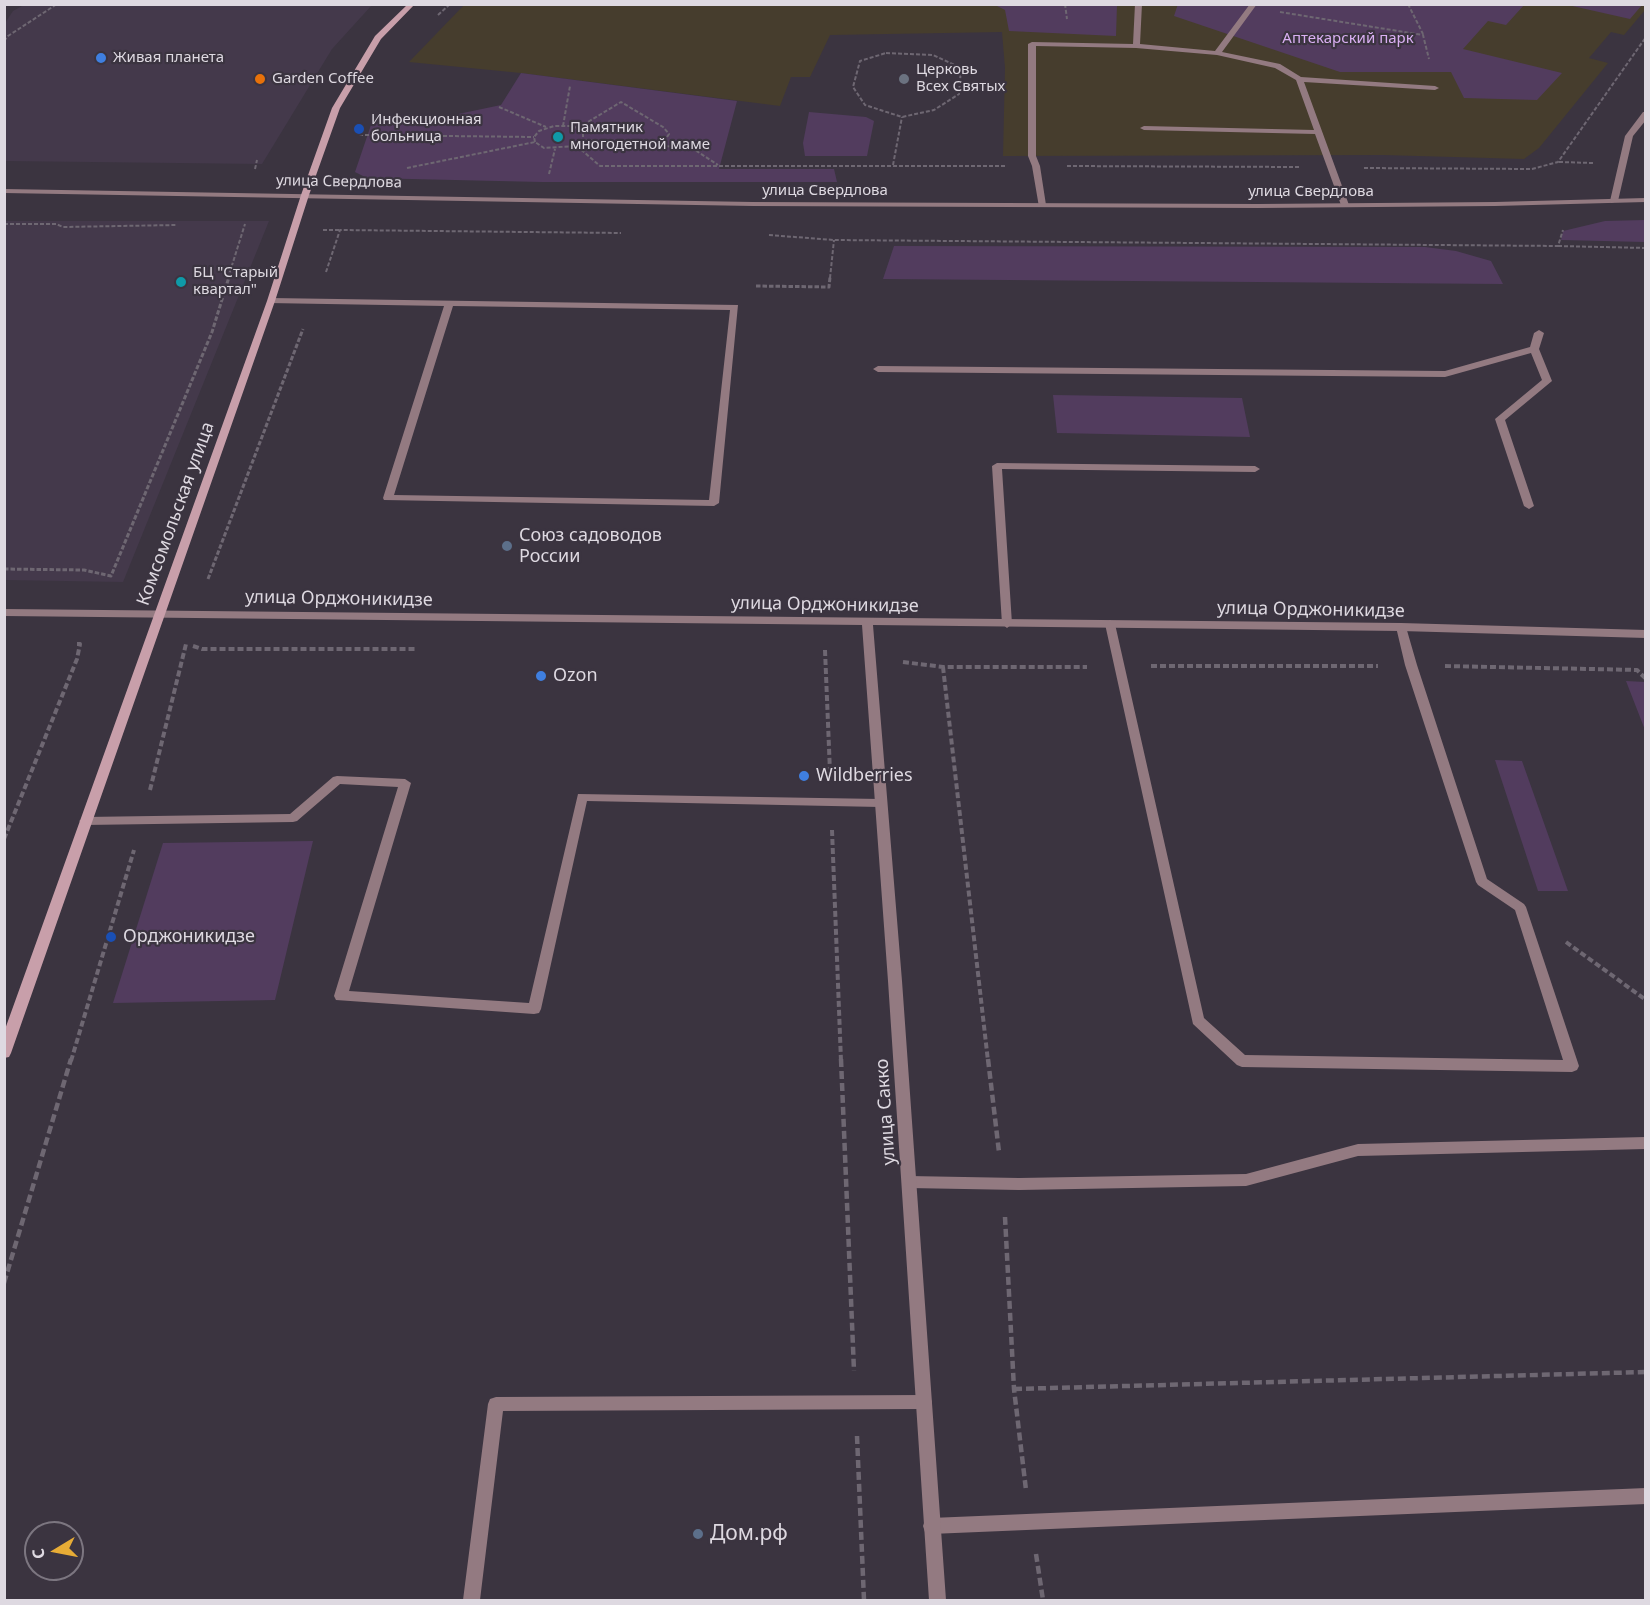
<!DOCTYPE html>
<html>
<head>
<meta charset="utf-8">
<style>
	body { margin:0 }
	#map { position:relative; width:1650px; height:1605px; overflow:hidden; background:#3b3440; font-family:"Noto Sans",sans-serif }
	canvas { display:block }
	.frame { position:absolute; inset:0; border:6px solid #ded9e1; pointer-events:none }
	.north { position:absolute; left:24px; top:1521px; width:60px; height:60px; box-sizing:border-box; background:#3b3440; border:2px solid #7c7680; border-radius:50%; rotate:260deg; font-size:16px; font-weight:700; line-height:24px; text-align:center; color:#ded9e1 }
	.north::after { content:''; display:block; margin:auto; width:21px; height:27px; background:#e7ac36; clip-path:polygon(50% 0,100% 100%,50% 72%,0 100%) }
</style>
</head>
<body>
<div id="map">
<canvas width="1650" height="1605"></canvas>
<div class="frame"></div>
<div class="north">С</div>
</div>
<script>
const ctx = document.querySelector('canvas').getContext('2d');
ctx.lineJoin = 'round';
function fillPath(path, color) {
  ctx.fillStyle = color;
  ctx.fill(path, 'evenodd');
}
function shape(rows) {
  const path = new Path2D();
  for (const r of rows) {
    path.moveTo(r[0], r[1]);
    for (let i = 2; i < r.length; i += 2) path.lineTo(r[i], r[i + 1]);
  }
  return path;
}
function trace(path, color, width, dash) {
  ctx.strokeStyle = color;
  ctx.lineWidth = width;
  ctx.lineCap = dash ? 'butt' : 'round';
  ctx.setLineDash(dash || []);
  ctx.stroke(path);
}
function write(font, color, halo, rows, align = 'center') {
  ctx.font = font + ' "Noto Sans",sans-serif';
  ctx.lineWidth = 4.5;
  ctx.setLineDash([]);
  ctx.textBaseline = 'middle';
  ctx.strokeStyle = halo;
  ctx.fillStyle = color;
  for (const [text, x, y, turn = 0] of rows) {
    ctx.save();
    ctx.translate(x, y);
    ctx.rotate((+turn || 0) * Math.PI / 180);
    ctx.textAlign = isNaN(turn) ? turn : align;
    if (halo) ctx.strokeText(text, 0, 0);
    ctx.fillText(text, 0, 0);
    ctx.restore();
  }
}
fillPath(shape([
	[24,5,24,4,372,5,332,49,262,164,5,161,5,23,13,11],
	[5,221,269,221,123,582,5,580]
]), '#44394b');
fillPath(shape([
	[465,4,1646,5,1645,10,1624,35,1611,32,1589,58,1608,63,1539,148,1524,159,1383,155,1003,156,1005,68,1002,32,830,35,810,77,791,77,780,106,521,73,409,62]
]), '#463d2d');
fillPath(shape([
	[1178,4,1524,5,1506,25,1488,21,1463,49,1562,73,1537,100,1464,98,1451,72,1340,72,1174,16],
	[995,5,1117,5,1116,36,1009,31,1005,10],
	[1568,5,1642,5,1630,19],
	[521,73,737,101,719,169,834,169,837,182,542,182,367,178,355,172,372,122,425,121,501,105],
	[809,112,866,117,874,121,867,156,805,156,803,143],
	[1645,220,1645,242,1561,240,1563,231,1605,221],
	[894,246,1425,247,1456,251,1491,261,1503,284,883,279],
	[1053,395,1242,398,1250,437,1057,433],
	[1626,681,1645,682,1645,730],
	[1495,760,1522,761,1568,891,1538,891],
	[313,841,275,1000,113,1003,163,843]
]), '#523c5e');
trace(shape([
	[1065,4,1067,19],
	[1408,4,1423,34],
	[1280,12,1423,35,1429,59],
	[438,15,450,4],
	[4,41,8,36,57,4],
	[886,53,933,55,961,68,959,94,934,110,902,117,865,105,853,87,860,61,886,53],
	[499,107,546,127],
	[563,126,570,86],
	[578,128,621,102,663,127,669,134,662,145],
	[359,135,534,137],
	[583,140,692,148,718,165],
	[535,142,534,137,539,131,554,126,570,126,578,128,583,133,583,140,577,146],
	[1559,162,1593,163],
	[893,165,902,117],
	[1067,166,1299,167],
	[407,168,535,142,544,148,577,146,600,166,1005,166],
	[1364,168,1532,169,1558,162,1646,37],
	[255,169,257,160],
	[549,174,555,149],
	[4,224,56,224,63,227,177,225],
	[323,230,340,230],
	[769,235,834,240,1558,246,1563,230],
	[1558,246,1646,248],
	[326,272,340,230,621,233],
	[228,278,245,224],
	[830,278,834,240]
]), '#6e6772', 2, [4, 2]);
trace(shape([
	[756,286,829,287,830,277],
	[4,569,84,570,111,576,212,332,229,277],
	[208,579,303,329]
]), '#6e6772', 3, [4.5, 2]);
trace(shape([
	[193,646,202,649,416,649],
	[825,650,830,772],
	[903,662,943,667,1087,667],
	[1151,666,1378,666],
	[1445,666,1637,670,1646,679],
	[943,667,988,1061],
	[150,790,186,644],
	[832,830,841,1061],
	[4,839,77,659,80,644,77,644],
	[1566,942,1646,1000],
	[71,1061,134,850]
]), '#6e6772', 4, [6, 3]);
trace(shape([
	[841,1059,854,1371],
	[988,1059,999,1152],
	[1005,1217,1014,1389,1026,1490],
	[4,1283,71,1059],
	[1014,1389,1646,1372],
	[857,1436,864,1600],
	[1036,1554,1043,1600]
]), '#6e6772', 4.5, [8, 4]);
fillPath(shape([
	[1135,4,1142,4,1140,44,1215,51,1250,4,1257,4,1222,52,1280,64,1301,77,1435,86,1439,88,1435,90,1304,82,1349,205,1345,207,1341,205,1315,134,1144,130,1140,128,1144,126,1314,130,1296,80,1275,68,1217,55,1136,48,1036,46,1036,156,1040,166,1046,205,1039,207,1032,166,1028,156,1028,44,1032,42,1133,44,1135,4],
	[271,298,738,305,719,503,714,506,384,500,383,498,444,306,268,303,268,299,271,298],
	[453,306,730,310,709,500,394,495,453,306],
	[1539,330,1544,333,1539,349,1552,381,1505,420,1534,506,1529,509,1524,506,1495,419,1542,380,1531,353,1445,377,878,372,873,369,878,366,1445,371,1530,347,1534,333,1539,330],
	[997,463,1255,466,1260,469,1255,472,1002,469,1012,624,1007,628,1002,624,992,466,997,463],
	[1110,620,1115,624,1204,1018,1245,1055,1563,1060,1515,910,1478,885,1476,882,1405,665,1396,627,1401,623,1406,627,1417,665,1487,879,1524,904,1526,907,1579,1066,1577,1070,1572,1072,1242,1067,1237,1065,1193,1024,1105,624,1110,620],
	[337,776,405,779,411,783,349,991,529,1003,578,794,880,799,886,803,880,807,587,801,541,1009,539,1013,534,1014,336,1000,334,996,398,787,340,784,297,821,293,822,85,825,79,821,85,817,290,814,333,777,337,776],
	[1646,1137,1646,1149,1358,1156,1246,1186,1019,1190,909,1188,904,1186,902,1182,904,1178,909,1176,1019,1178,1246,1174,1358,1144,1646,1137],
	[924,1395,930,1397,932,1402,930,1407,924,1409,503,1411,480,1600,463,1600,488,1404,490,1399,496,1397,924,1395],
	[1646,1488,1646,1504,931,1534,925,1532,923,1526,925,1520,931,1518,1646,1488]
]), '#937a81');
fillPath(shape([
	[1643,112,1646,112,1646,120,1633,136,1618,201,1611,203,1610,201,1625,136,1643,112],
	[4,609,1401,623,1646,630,1646,638,1401,631,873,625,902,981,946,1600,929,1600,888,981,862,625,4,616,4,609]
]), '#937a81');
fillPath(shape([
	[4,189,753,202,1258,204,1495,202,1646,198,1646,202,1495,206,1258,208,753,206,4,193,4,189]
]), '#937a81');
fillPath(shape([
	[408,4,415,4,381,39,340,108,309,195,275,301,11,1053,9,1057,4,1058,4,1032,267,301,301,195,332,108,375,36,408,4]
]), '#c89faa');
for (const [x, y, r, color] of [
	[101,58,6,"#3f7fe0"],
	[260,79,6,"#e8710a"],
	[904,79,6,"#6b7280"],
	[359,129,6,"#1a4fb4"],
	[558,137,6,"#0f9aa8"],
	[181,282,6,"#0f9aa8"],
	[507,546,6,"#5c6f8a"],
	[541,676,6,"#3f7fe0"],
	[804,776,6,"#3f7fe0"],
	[111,937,6,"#1a4fb4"],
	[698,1534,6,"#5c6f8a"]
]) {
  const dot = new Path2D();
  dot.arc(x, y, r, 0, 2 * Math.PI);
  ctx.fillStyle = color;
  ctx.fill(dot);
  trace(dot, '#3b3440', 2);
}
write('15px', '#d9aff2', '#3b3440', [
	["Аптекарский парк",1348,39]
]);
write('15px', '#ded9e1', '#3b3440', [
	["Живая планета",113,58],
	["Церковь",916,70],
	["Всех Святых",916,87],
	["Garden Coffee",272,79],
	["Инфекционная",371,120],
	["больница",371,137],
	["Памятник",570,128],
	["многодетной маме",570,145],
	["БЦ \"Старый",193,273],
	["квартал\"",193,290]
], 'left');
write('15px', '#ded9e1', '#3b3440', [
	["улица Свердлова",339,182,1],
	["улица Свердлова",825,191],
	["улица Свердлова",1311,192]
]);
write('18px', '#ded9e1', '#3b3440', [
	["Комсомольская улица",176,514,-70],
	["улица Орджоникидзе",339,599,1],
	["улица Орджоникидзе",825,605,1],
	["улица Орджоникидзе",1311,610,1],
	["улица Сакко",886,1112,-94]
]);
write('18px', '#ded9e1', '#3b3440', [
	["Союз садоводов",519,536],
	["России",519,557],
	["Ozon",553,676],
	["Wildberries",816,776],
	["Орджоникидзе",123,937]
], 'left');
write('21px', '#ded9e1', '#3b3440', [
	["Дом.рф",710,1534]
], 'left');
</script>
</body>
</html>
